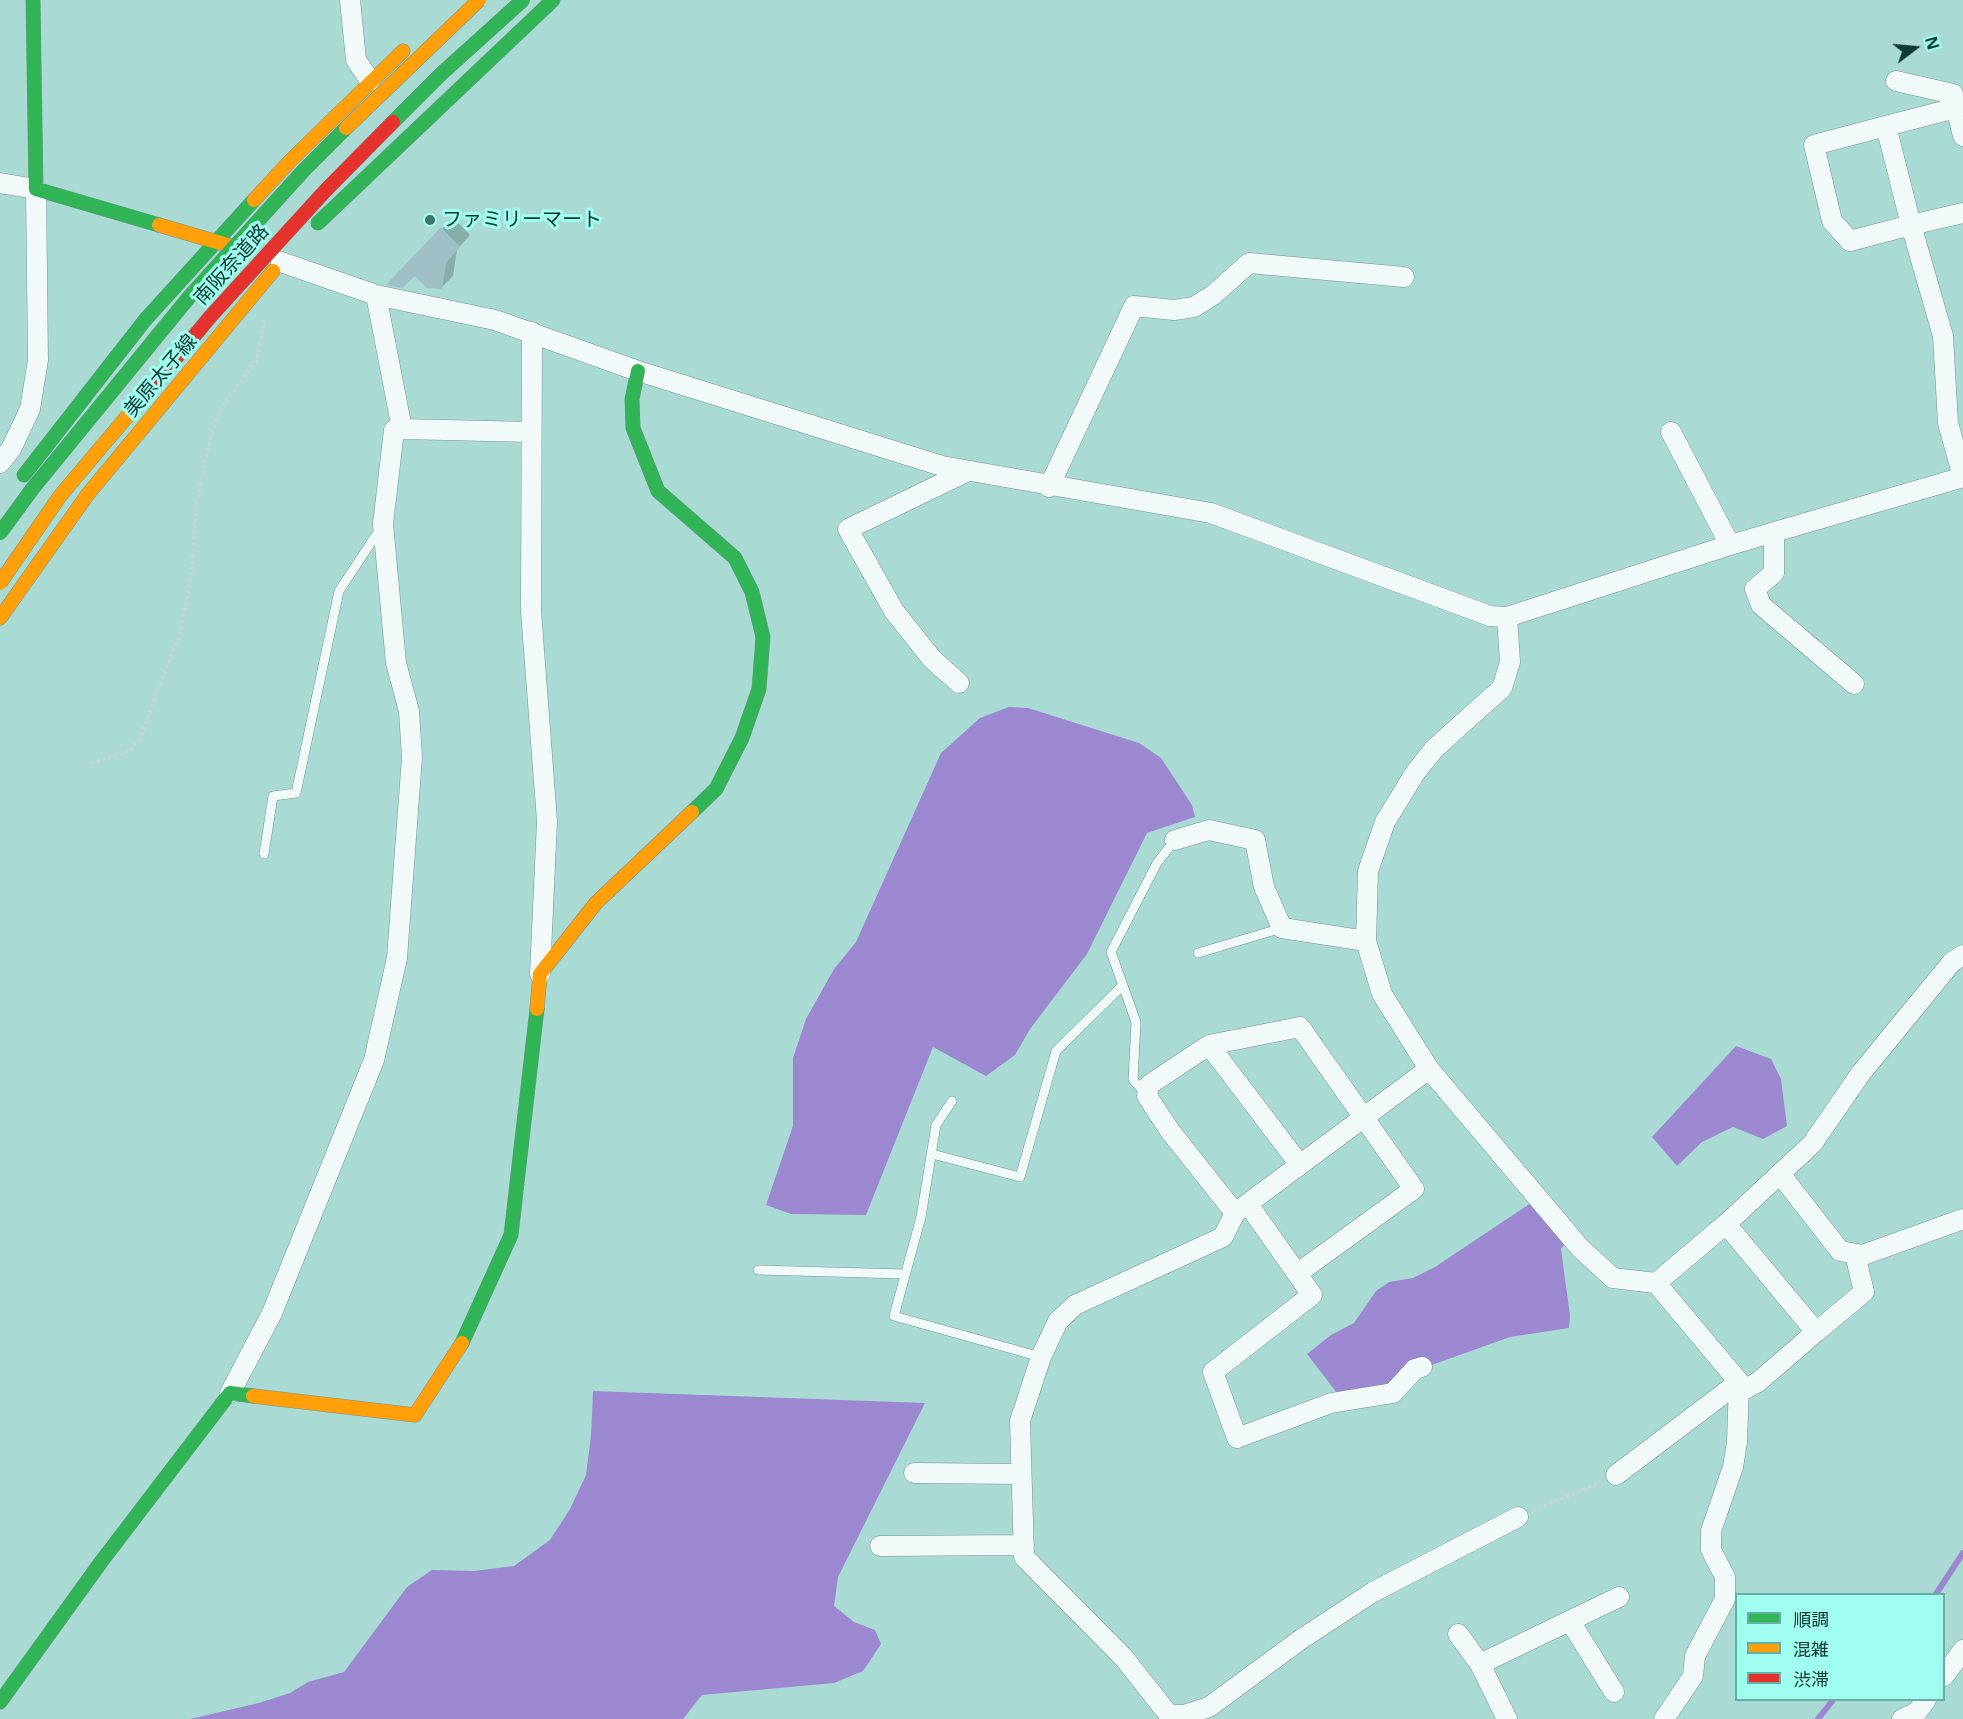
<!DOCTYPE html>
<html>
<head>
<meta charset="utf-8">
<style>
	body { margin:0 }
	#map { position:relative; width:1963px; height:1719px; overflow:hidden; background:#a9dbd4; font-family:"Open Sans","Noto Sans JP",sans-serif }
	canvas { display:block }
	.legend { position:absolute; left:1735px; top:1593px; width:210px; height:108px; box-sizing:border-box; background:#a0fef0; border:2px solid #66afa5; margin:0; padding:8px 10px; list-style:none; font-size:18px; color:#103934 }
	.legend li { display:flex; align-items:center; gap:12px; height:30px }
	.legend b { width:30px; border:2px solid #66afa5 }
	.north { position:absolute; left:1885px; top:18px; width:60px; height:60px; -webkit-text-stroke:4px #a0fef0; paint-order:stroke; rotate:74deg; font-size:16px; font-weight:700; line-height:24px; text-align:center; color:#103934 }
	.north::after { content:''; display:block; margin:auto; width:21px; height:27px; background:#103934; clip-path:polygon(50% 0,100% 100%,50% 72%,0 100%) }
</style>
</head>
<body>
<div id="map">
<canvas width="1963" height="1719"></canvas>
<ul class="legend">
<li><b style="height:8px;background:#30b455"></b>順調</li>
<li><b style="height:8px;background:#ff9f0a"></b>混雑</li>
<li><b style="height:8px;background:#e5322d"></b>渋滞</li>
</ul>
<div class="north">N</div>
</div>
<script>
const ctx = document.querySelector('canvas').getContext('2d');
ctx.lineJoin = 'round';
function fillPath(path, color) {
  ctx.fillStyle = color;
  ctx.fill(path, 'evenodd');
}
function shape(rows) {
  const path = new Path2D();
  for (const r of rows) {
    path.moveTo(r[0], r[1]);
    for (let i = 2; i < r.length; i += 2) path.lineTo(r[i], r[i + 1]);
  }
  return path;
}
function trace(path, color, width, dash) {
  ctx.strokeStyle = color;
  ctx.lineWidth = width;
  ctx.lineCap = dash ? 'butt' : 'round';
  ctx.setLineDash(dash || []);
  ctx.stroke(path);
}
function write(font, color, halo, rows, align = 'center') {
  ctx.font = font + ' "Open Sans","Noto Sans JP",sans-serif';
  ctx.lineWidth = 6;
  ctx.setLineDash([]);
  ctx.textBaseline = 'middle';
  ctx.strokeStyle = halo;
  ctx.fillStyle = color;
  for (const [text, x, y, turn = 0] of rows) {
    ctx.save();
    ctx.translate(x, y);
    ctx.rotate((+turn || 0) * Math.PI / 180);
    ctx.textAlign = isNaN(turn) ? turn : align;
    if (halo) ctx.strokeText(text, 0, 0);
    ctx.fillText(text, 0, 0);
    ctx.restore();
  }
}
fillPath(shape([
	[1009,707,1028,708,1139,743,1161,758,1192,805,1195,817,1147,833,1087,954,1030,1029,1015,1055,986,1076,933,1047,866,1215,791,1214,766,1205,793,1126,793,1058,806,1019,834,969,856,942,941,753,980,718],
	[1736,1046,1771,1059,1781,1079,1787,1126,1763,1139,1733,1127,1702,1142,1677,1166,1652,1137],
	[1531,1203,1564,1245,1561,1249,1570,1315,1569,1328,1510,1337,1426,1367,1391,1385,1337,1393,1307,1354,1331,1335,1354,1323,1376,1291,1389,1282,1413,1278,1435,1267],
	[593,1391,925,1403,838,1577,834,1606,854,1622,875,1630,881,1644,863,1671,834,1683,702,1695,683,1719,190,1719,259,1703,290,1693,308,1682,344,1672,407,1587,432,1570,474,1571,514,1566,550,1540,570,1509,586,1475,591,1436]
]), '#9c87d1');
fillPath(shape([
	[453,217,470,235,457,250,453,276,442,287,415,274,401,272]
]), '#0003');
trace(shape([
	[1936,1594,1963,1553],
	[1818,1719,1833,1700]
]), '#9c87d1', 6);
fillPath(shape([
	[441,227,460,247,446,263,442,289,427,288,415,276,402,288,386,285]
]), '#9ec0c6');
const lane = shape([
	[264,854,273,796,296,793,339,591,380,529],
	[1198,953,1282,928],
	[1146,1094,1133,1080,1136,1022,1111,952,1157,863,1175,840],
	[952,1101,936,1125,921,1217,894,1316,1041,1357],
	[932,1154,1020,1177,1056,1051,1123,985],
	[758,1270,905,1274]
]);
const street = shape([
	[350,0,356,60,370,81],
	[1896,81,1953,94,1963,136],
	[1886,126,1911,225,1850,241,1832,221,1814,145,1886,126,1956,108],
	[0,183,36,189,38,360,30,409,11,449,0,463],
	[281,262,376,295,495,320,638,371,942,466,1211,513,1490,616,1507,617,1730,545,1963,477],
	[376,295,402,429,531,432],
	[532,332,531,611,547,821,540,974],
	[1671,432,1730,545],
	[1963,477,1948,423,1943,336,1911,225,1963,213],
	[1049,487,1134,306,1174,310,1194,307,1213,295,1249,263,1404,277],
	[1774,532,1774,573,1755,589,1761,605,1854,684],
	[1507,617,1510,662,1502,688,1434,749,1415,773,1385,822,1368,871,1366,941,1382,994,1429,1069,1581,1249,1613,1278,1656,1283,1739,1382,1737,1442,1733,1467,1711,1531,1711,1550,1725,1577,1725,1599,1695,1656,1693,1676,1664,1719],
	[959,683,932,659,894,611,848,529,968,471],
	[1175,840,1209,830,1255,840,1264,887,1282,928,1366,941],
	[1209,1045,1300,1165],
	[1429,1069,1235,1213,1223,1237,1075,1305,1058,1321,1041,1357,1020,1421,1024,1557,1124,1658,1169,1715,1184,1715,1209,1707,1300,1640,1373,1592,1518,1517],
	[1781,1175,1840,1251,1863,1255,1963,1219],
	[1248,1204,1312,1295,1213,1372,1237,1438,1331,1403,1393,1393,1415,1369,1422,1367],
	[1235,1213,1170,1131,1147,1096,1149,1085,1209,1045,1300,1027,1414,1189,1298,1273],
	[1726,1224,1816,1332,1758,1382,1740,1392],
	[1656,1283,1726,1224,1812,1144,1861,1073,1952,962,1963,955],
	[1816,1332,1864,1292,1855,1254],
	[230,1393,272,1313,374,1060,397,958,412,757,409,711,396,663,383,524,394,430,402,429],
	[914,1473,1020,1474],
	[1616,1475,1739,1382],
	[880,1546,1024,1545],
	[1570,1621,1614,1692],
	[1458,1634,1480,1664,1507,1719],
	[1480,1664,1619,1597],
	[1944,1676,1963,1650],
	[1902,1719,1917,1712,1926,1700]
]);
const fast = shape([
	[33,0,36,189,159,225],
	[318,223,553,0],
	[638,371,632,399,633,428,658,491,735,558,752,592,763,637,759,689,742,738,716,789,692,812],
	[24,475,145,320,254,200],
	[462,1343,511,1235,537,1009],
	[0,1702,101,1562,230,1393,253,1396]
]);
const slow = shape([
	[254,200,291,160,403,51],
	[159,225,234,247],
	[0,618,88,494,273,271],
	[537,1009,540,974,596,903,692,812],
	[253,1396,415,1415,462,1343]
]);
trace(lane, '#719590', 10);
trace(street, '#719590', 21);
trace(fast, '#719590', 15);
trace(slow, '#719590', 15);
trace(shape([
	[91,763,130,751,141,736,180,632,191,578,196,511,204,463,218,411,256,361,264,325,263,320],
	[1533,1511,1601,1482]
]), '#c3d4d1', 4, [3, 3]);
trace(lane, '#f2faf9', 9);
trace(street, '#f2faf9', 20);
trace(fast, '#30b455', 14);
trace(slow, '#ff9f0a', 14);
const fastBridge = shape([
	[393,122,441,74,523,0],
	[0,533,33,488,190,296,304,170,346,128]
]);
const slowBridge = shape([
	[346,128,479,0],
	[0,583,60,496,146,394]
]);
const jamBridge = shape([
	[146,394,210,317,325,191,393,122]
]);
trace(fastBridge, '#719590', 15, []);
trace(slowBridge, '#719590', 15, []);
trace(jamBridge, '#719590', 15, []);
trace(fastBridge, '#30b455', 14);
trace(slowBridge, '#ff9f0a', 14);
trace(jamBridge, '#e5322d', 14);
for (const [x, y, r, color] of [
	[430,220,6,"#46726c"]
]) {
  const dot = new Path2D();
  dot.arc(x, y, r, 0, 2 * Math.PI);
  ctx.fillStyle = color;
  ctx.fill(dot);
  trace(dot, '#a0fef0', 2);
}
write('20px', '#103934', '#a0fef0', [
	["ファミリーマート",442,220]
], 'left');
write('20px', '#103934', '#a0fef0', [
	["南阪奈道路",232,265,-48],
	["美原太子線",161,376,-50]
]);
</script>
</body>
</html>
